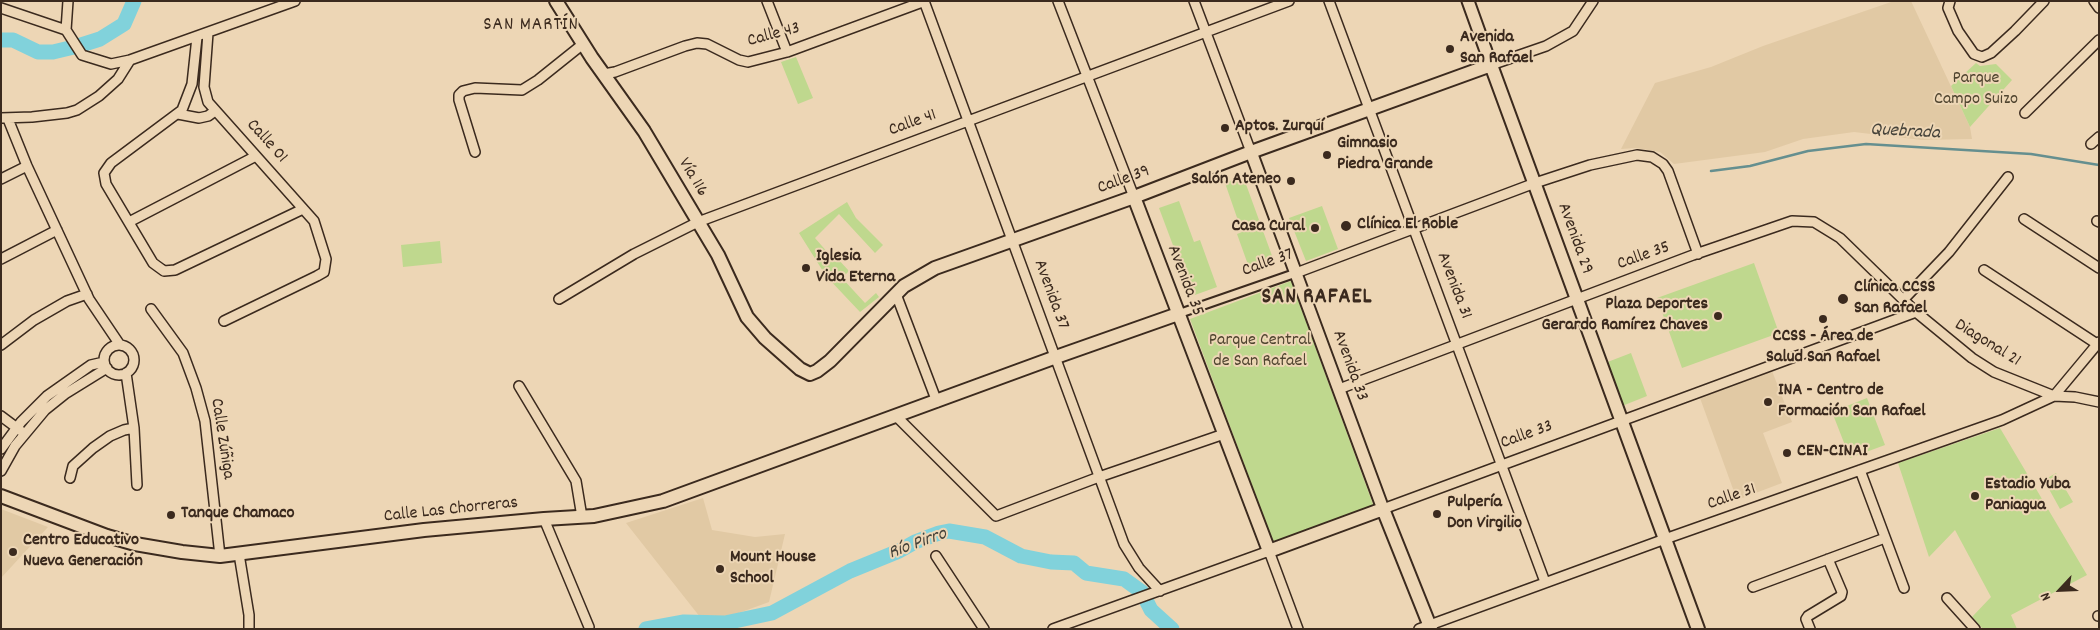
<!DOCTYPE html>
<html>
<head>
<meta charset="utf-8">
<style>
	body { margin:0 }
	#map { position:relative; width:2100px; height:630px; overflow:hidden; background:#edd6b5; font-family:Dekko,sans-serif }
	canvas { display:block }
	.frame { position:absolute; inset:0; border:2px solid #3b2a1e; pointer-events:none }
	.north { position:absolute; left:2035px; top:565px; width:50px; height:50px; -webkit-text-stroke:4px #edd6b5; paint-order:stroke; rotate:245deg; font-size:14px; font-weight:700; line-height:20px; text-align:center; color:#3b2a1e }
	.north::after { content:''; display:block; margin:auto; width:18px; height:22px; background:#3b2a1e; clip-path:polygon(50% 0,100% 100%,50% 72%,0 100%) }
</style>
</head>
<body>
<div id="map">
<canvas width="2100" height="630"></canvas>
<div class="frame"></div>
<div class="north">N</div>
</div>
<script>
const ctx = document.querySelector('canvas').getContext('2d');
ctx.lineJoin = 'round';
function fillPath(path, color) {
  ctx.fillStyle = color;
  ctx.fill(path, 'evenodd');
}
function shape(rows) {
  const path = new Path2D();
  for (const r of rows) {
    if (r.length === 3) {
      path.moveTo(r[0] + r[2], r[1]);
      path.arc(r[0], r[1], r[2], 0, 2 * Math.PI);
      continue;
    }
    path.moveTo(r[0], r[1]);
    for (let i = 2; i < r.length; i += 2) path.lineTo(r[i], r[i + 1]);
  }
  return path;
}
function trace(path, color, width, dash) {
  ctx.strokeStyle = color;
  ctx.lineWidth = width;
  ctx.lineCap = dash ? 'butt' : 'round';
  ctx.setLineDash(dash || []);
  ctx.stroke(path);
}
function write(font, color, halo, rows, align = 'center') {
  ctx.font = font + ' Dekko,sans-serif';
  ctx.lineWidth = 4;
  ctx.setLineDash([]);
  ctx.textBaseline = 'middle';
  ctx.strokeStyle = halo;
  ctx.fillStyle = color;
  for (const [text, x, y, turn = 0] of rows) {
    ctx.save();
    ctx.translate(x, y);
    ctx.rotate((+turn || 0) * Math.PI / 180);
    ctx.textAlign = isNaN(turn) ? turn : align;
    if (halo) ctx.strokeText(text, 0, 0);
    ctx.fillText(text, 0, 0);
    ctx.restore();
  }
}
fillPath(shape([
	[1894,1,1911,1,1970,127,1972,139,1922,140,1854,132,1803,139,1765,152,1674,164,1660,152,1636,148,1621,149,1655,83,1711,67,1763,46],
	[1772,371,1792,422,1763,433,1782,483,1737,500,1700,398],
	[703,498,712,530,755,537,785,534,769,602,725,618,700,617,626,523],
	[1,509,48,527,1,578]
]), '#e1c9a4');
fillPath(shape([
	[796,57,813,98,798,104,781,62],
	[1976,63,1980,66,1996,64,2012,80,1970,127,1951,86],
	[1243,176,1275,264,1251,273,1237,234,1242,232,1225,183],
	[1179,201,1194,242,1200,240,1217,287,1192,296,1159,208],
	[847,202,856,218,883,245,875,253,839,214,815,238,835,261,838,259,849,271,842,278,865,303,876,293,879,297,860,312,826,276,799,233],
	[1322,206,1338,249,1306,261,1289,218],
	[440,241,442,263,403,267,401,245],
	[1754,263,1779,333,1682,368,1657,298],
	[1291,281,1374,507,1274,544,1190,319],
	[1631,353,1647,396,1622,406,1605,363],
	[1867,398,1885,445,1850,458,1832,412],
	[2000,428,2087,575,2011,615,2017,629,1983,629,1972,617,1991,597,1955,530,1929,557,1898,463],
	[2056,473,2073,502,2060,509,2044,480]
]), '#bfd88e');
trace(shape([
	[1711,171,1750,166,1808,151,1866,144,2031,154,2099,165]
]), '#658f8f', 2.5);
trace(shape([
	[1,40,13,40,38,52,53,52,78,46,100,39,124,24,134,1],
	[646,629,684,622,725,623,772,613,850,571,899,551,915,542,939,533,949,531,985,537,1021,556,1051,562,1074,563,1086,573,1124,579,1142,592,1151,610,1172,629]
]), '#81d2db', 15);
const pedestrian = shape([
	[1178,314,1296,273]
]);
const minor = shape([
	[767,1,787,52],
	[924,1,1124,544,1139,568,1160,591],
	[1058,1,1134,197],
	[1194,1,1251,152],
	[1329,1,1545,582],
	[1950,1,1948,8,1958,31,1974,54,1982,57,1991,53,2015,31,2044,1],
	[2094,1,2099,8],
	[1,8,66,30,82,55,111,64,130,60,295,1],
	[66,30,68,1],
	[208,33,204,87,208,102,314,221,326,259,324,272,317,276,224,321],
	[197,37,192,84,182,110,111,163,104,173,106,184,153,263,164,271,175,270,303,209],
	[1491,65,1546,46,1573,31,1593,1],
	[604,74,615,72,685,46,697,43,707,44,739,60,748,62,787,52,925,1],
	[2025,113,2099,40],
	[178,114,199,118,208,116,215,111],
	[1,118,32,117,67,113,77,110,99,96,118,79,130,60],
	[8,119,27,166,89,299,120,345],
	[2091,144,2099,137],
	[475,152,459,100,459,95,463,91,475,88,522,90,538,80,583,44],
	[1,179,27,166],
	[2024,219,2099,268],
	[2097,221,2099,222],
	[129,222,256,156],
	[1,259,57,230],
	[1984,270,2097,344],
	[1296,273,1535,183,1590,165,1637,155,1652,157,1663,164,1668,171,1698,254],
	[896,294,937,402],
	[559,299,634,254,698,222,1289,1],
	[1904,299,1949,252,2008,177],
	[151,309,183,353,196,388,205,421,220,556],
	[1,345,34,320,67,301,87,294],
	[119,360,15],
	[126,373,134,428,137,485],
	[519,386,576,481,582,517],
	[1339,389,1693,255,1792,221,1814,222,1840,238,1916,312,1972,358,1994,372,2054,396,2075,397,2099,402],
	[1,416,21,431],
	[897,417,996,516,1099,477,1224,434],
	[1,449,21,422,47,396,91,365,104,362],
	[1860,470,1904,588],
	[1,471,15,446,45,410,65,394,107,368],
	[70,478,73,466,93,448,110,436,124,430,134,428],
	[1383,509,1916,312],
	[544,519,589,627],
	[239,554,249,615,249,629],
	[936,556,984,629],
	[1753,587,1885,538],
	[1947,598,1975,629],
	[2098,616,2099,616],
	[1053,629,1269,551,1298,629],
	[1419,629,1665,539,2002,420,2054,396,2099,342],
	[1810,629,1806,619,1808,616,1841,596,1842,592,1828,559]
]);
const tertiary = shape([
	[1468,1,1491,65],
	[1251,152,1383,509]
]);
const secondary = shape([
	[556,1,592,58,644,131,718,255,747,317,765,338,800,369,810,374,817,371,830,361,904,286,935,268,1134,197,1251,152,1491,65,1698,629],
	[1134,197,1269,551,1383,509,1431,629],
	[1,496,107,536,135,544,182,552,220,556,424,530,544,519,594,516,663,501,1056,357,1178,314]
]);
trace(pedestrian, '#3b2a1e', 11);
trace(minor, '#3b2a1e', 12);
trace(tertiary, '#3b2a1e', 15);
trace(secondary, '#3b2a1e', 16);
trace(pedestrian, '#edd6b5', 7);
trace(minor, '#edd6b5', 9);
trace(tertiary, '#edd6b5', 11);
trace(secondary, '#edd6b5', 12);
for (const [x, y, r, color] of [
	[1450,49,5,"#3b2a1e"],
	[1225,128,5,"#3b2a1e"],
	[1327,155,5,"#3b2a1e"],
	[1291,181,5,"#3b2a1e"],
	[1346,226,6,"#3b2a1e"],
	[1315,228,5,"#3b2a1e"],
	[806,268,5,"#3b2a1e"],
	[1843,299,6,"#3b2a1e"],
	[1718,316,5,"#3b2a1e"],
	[1823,319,5,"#3b2a1e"],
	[1768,402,5,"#3b2a1e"],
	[1787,453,5,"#3b2a1e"],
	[1975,496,5,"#3b2a1e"],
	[1437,514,5,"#3b2a1e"],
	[171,515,5,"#3b2a1e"],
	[13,552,5,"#3b2a1e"],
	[720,569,5,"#3b2a1e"]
]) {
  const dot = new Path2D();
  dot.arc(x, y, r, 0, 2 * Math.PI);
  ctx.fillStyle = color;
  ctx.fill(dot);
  trace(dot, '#edd6b5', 2);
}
write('18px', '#3b2a1e', '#edd6b5', [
	["Calle 43",774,36,-15],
	["Calle 41",913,124,-20],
	["Calle 01",266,142,48],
	["Vía 116",692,178,59],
	["Calle 39",1124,181,-20],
	["Avenida 29",1574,239,70],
	["Calle 35",1644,257,-20],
	["Calle 37",1268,264,-20],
	["Avenida 35",1184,281,69],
	["Avenida 31",1453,286,69],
	["Avenida 37",1050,295,70],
	["Diagonal 21",1987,344,32],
	["Avenida 33",1349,366,70],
	["Calle 33",1527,436,-20],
	["Calle Zúñiga",221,439,81],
	["Calle 31",1732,498,-19],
	["Calle Las Chorreras",451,511,-6]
]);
write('bold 18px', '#3b2a1e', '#edd6b5', [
	["Avenida",1460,39],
	["San Rafael",1460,60],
	["Aptos. Zurquí",1235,128],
	["Gimnasio",1337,145],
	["Piedra Grande",1337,166],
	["Salón Ateneo",1281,181,"right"],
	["Clínica El Roble",1357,226],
	["Casa Cural",1305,228,"right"],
	["Iglesia",816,258],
	["Vida Eterna",816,279],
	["Clínica CCSS",1854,289],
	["San Rafael",1854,310],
	["Plaza Deportes",1708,306,"right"],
	["Gerardo Ramírez Chaves",1708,327,"right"],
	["CCSS - Área de",1823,338,"center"],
	["Salud San Rafael",1823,359,"center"],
	["INA - Centro de",1778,392],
	["Formación San Rafael",1778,413],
	["CEN-CINAI",1797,453],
	["Estadio Yuba",1985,486],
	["Paniagua",1985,507],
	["Pulpería",1447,504],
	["Don Virgilio",1447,525],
	["Tanque Chamaco",181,515],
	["Centro Educativo",23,542],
	["Nueva Generación",23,563],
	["Mount House",730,559],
	["School",730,580]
], 'left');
write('18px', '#4f442f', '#edd6b5', [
	["Parque",1976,80],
	["Campo Suizo",1976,101],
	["Parque Central",1260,342],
	["de San Rafael",1260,363]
]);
ctx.letterSpacing = '1px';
write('19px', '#3b2a1e', '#edd6b5', [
	["SAN MARTÍN",531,26]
]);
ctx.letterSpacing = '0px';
write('italic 19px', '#46433a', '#edd6b5', [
	["Quebrada",1905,133,3],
	["Río Pirro",918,545,-20]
]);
ctx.letterSpacing = '1px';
write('bold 22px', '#3b2a1e', '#edd6b5', [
	["SAN RAFAEL",1317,299]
]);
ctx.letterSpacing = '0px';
</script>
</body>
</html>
